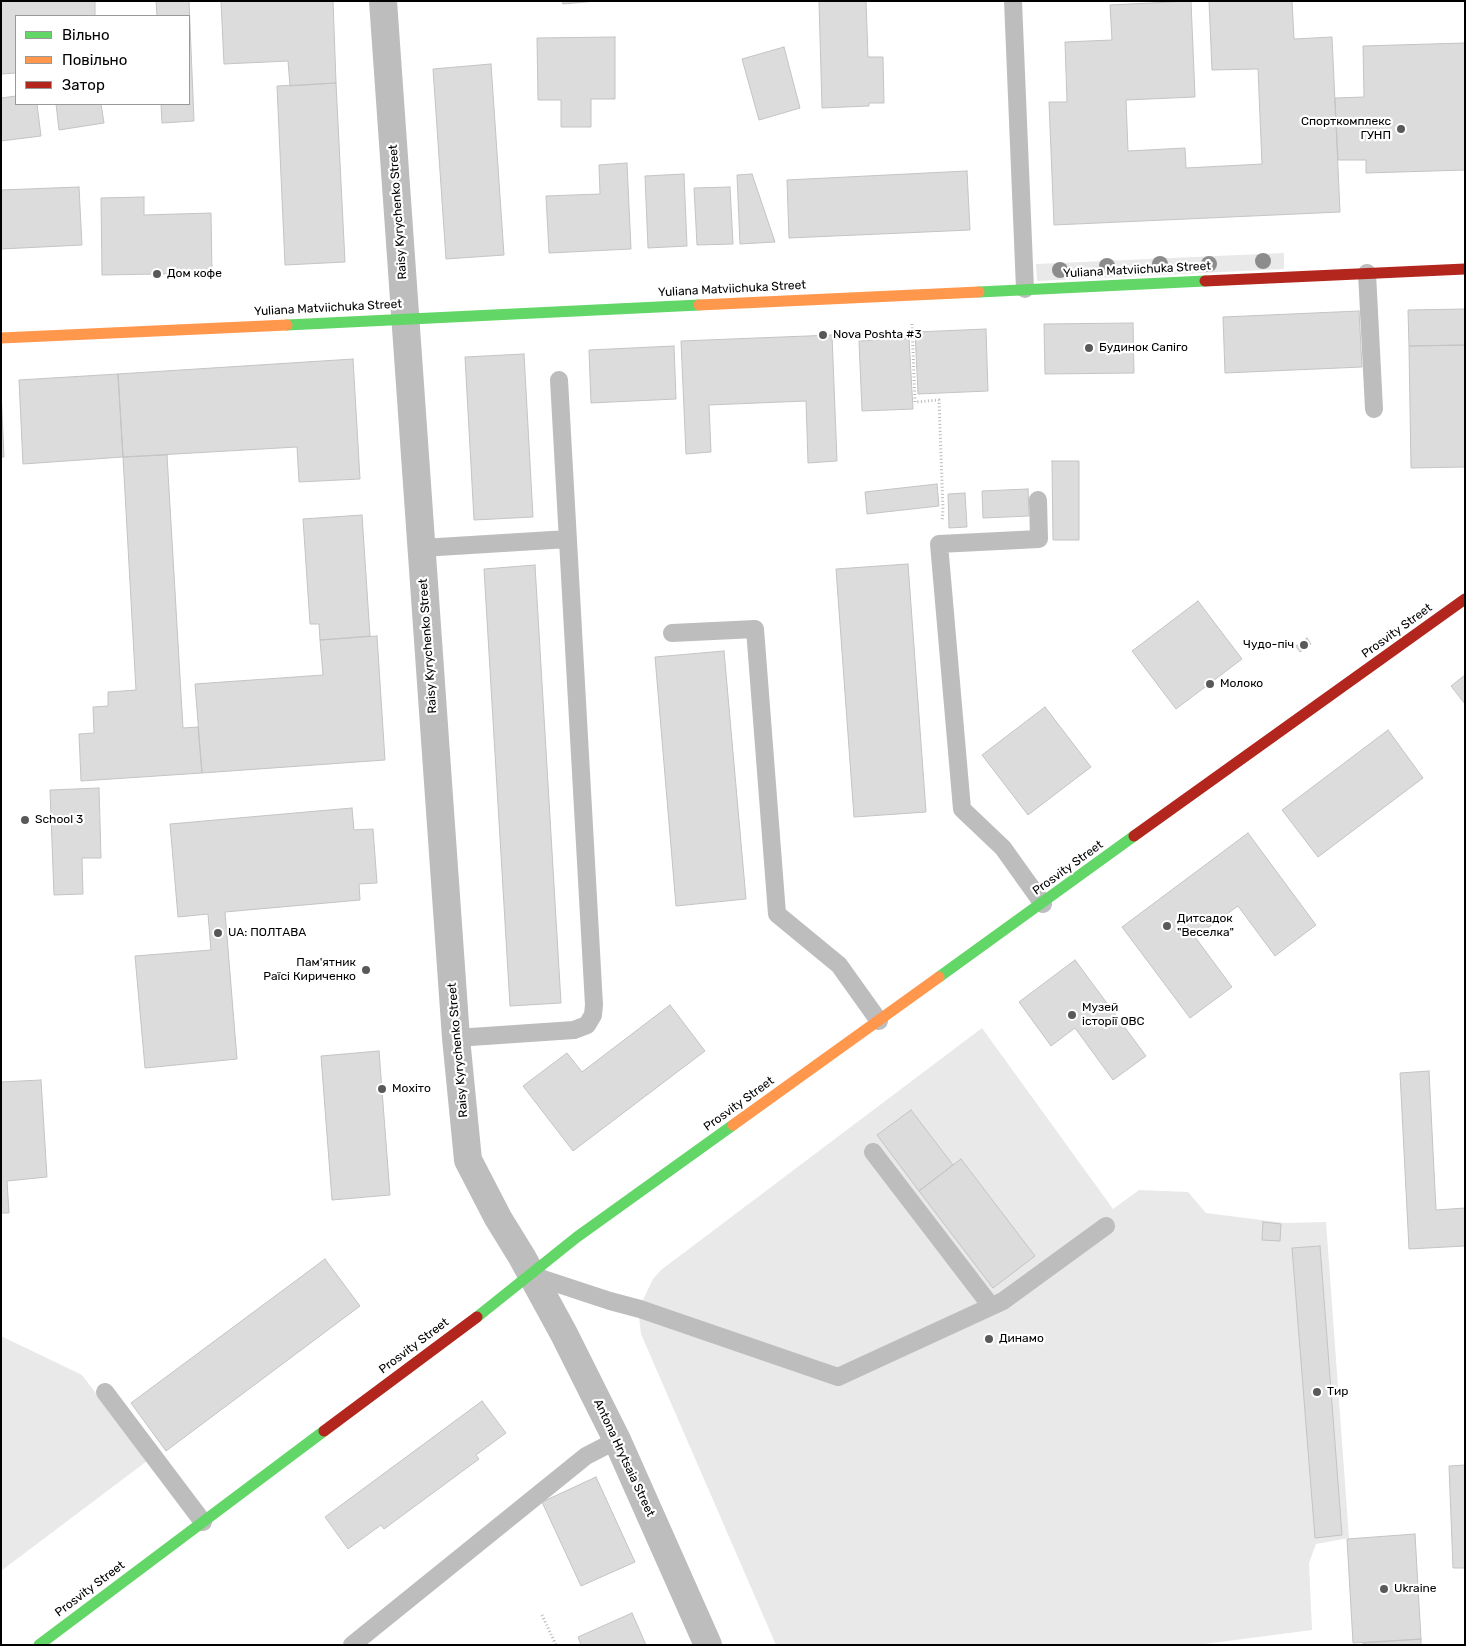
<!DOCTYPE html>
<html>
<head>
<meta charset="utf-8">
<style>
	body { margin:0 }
	#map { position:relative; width:1466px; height:1646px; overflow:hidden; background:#fff; font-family:Rubik,sans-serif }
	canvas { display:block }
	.frame { position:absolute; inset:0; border:2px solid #000; pointer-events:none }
	.legend { position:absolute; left:15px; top:15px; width:175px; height:90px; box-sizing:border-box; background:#fff; border:1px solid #999; margin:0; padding:6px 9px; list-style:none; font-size:15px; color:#000 }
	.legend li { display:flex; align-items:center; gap:10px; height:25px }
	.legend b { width:25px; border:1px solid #999 }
</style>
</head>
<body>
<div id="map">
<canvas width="1466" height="1646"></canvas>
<div class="frame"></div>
<ul class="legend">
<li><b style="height:6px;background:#63d668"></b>Вільно</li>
<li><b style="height:6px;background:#ff974d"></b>Повільно</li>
<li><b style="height:6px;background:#b3261e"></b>Затор</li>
</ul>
</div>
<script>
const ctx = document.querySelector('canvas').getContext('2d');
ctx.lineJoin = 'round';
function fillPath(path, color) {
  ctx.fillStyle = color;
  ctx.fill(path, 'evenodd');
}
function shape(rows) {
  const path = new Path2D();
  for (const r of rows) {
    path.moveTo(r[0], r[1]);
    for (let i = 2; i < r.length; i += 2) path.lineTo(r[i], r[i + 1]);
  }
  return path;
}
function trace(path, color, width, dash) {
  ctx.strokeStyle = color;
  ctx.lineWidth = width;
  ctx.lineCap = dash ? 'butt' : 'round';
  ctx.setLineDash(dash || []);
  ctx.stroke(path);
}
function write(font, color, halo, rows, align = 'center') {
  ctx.font = font + ' Rubik,sans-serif';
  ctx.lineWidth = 4.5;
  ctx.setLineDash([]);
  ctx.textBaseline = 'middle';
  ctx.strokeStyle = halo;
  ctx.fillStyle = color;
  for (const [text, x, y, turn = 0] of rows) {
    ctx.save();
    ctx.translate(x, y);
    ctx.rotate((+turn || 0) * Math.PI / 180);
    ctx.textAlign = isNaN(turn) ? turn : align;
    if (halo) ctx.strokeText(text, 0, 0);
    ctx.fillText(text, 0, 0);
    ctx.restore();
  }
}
fillPath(shape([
	[1284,253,1284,269,1037,281,1036,264],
	[982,1028,1113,1209,1139,1190,1188,1192,1206,1213,1285,1223,1326,1222,1349,1538,1316,1544,1309,1563,1312,1630,1197,1645,776,1645,641,1334,639,1317,642,1302,653,1279,661,1270],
	[1,1336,82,1375,147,1461,1,1571]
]), '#e9e9e9');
const building = shape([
	[1,1,95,1,95,16,16,16,16,73,1,74,1,1],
	[156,1,189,1,194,121,162,123,161,104,189,104,189,16,157,16,156,1],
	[221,1,333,1,336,83,290,86,288,61,224,64,221,1],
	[562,1,597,1,563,4,562,1],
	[819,1,866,1,868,57,883,57,884,103,869,103,869,106,822,108,819,1],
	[1191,1,1195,97,1126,100,1128,151,1185,148,1186,168,1262,164,1258,69,1212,70,1209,1,1292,1,1294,39,1332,37,1340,212,1054,225,1049,102,1067,102,1065,42,1112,40,1110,5,1191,1],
	[615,37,615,99,591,99,591,127,561,127,561,100,538,100,537,38,615,37],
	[1465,43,1465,170,1366,173,1366,160,1338,160,1335,98,1364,97,1363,46,1465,43],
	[784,47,800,108,759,120,742,59,784,47],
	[491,64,504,255,446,259,433,69,491,64],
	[336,83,345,262,285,265,277,86,336,83],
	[16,96,16,104,37,104,41,136,1,141,1,98,16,96],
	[56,104,101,104,104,123,59,130,56,104],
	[627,163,631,249,549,253,546,196,600,194,599,165,627,163],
	[967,171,970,230,789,238,787,180,967,171],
	[684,174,687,246,648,248,645,176,684,174],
	[752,174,775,242,740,244,737,175,752,174],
	[79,187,82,245,1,249,1,190,79,187],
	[730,187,733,244,697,245,694,188,730,187],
	[144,197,144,215,211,213,212,273,102,275,101,198,144,197],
	[1465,309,1465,345,1409,346,1408,310,1465,309],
	[1359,311,1362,367,1225,373,1223,317,1359,311],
	[1133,323,1134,373,1045,374,1044,324,1133,323],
	[986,329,988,391,918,394,915,332,986,329],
	[832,335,837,461,808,463,806,401,709,405,711,452,686,454,681,341,832,335],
	[909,338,913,409,862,411,859,341,909,338],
	[1465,345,1465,467,1411,468,1409,346,1465,345],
	[674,346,676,399,591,403,589,350,674,346],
	[524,354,533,517,474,520,465,357,524,354],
	[353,359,360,479,299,482,297,447,123,457,118,374,353,359],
	[118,374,123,457,23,464,19,380,118,374],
	[1,391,4,457,1,457,1,391],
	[167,455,183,728,198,727,202,773,81,781,79,734,94,733,93,707,108,706,108,692,136,690,123,457,167,455],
	[1052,461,1079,461,1079,540,1053,540,1052,461],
	[937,484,939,506,867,514,865,492,937,484],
	[1028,489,1029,516,983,518,982,491,1028,489],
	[965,493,967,527,949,528,948,494,965,493],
	[362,515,370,636,320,640,319,624,310,624,303,519,362,515],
	[908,564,926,812,854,817,836,569,908,564],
	[535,565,561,1003,510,1006,484,569,535,565],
	[1198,601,1242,659,1176,709,1132,651,1198,601],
	[377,636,385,760,202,773,195,684,323,675,320,640,377,636],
	[1307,638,1311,644,1300,652,1296,646,1307,638],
	[724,651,746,899,676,906,655,657,724,651],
	[1465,675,1465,704,1451,686,1465,675],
	[1045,707,1091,767,1028,815,982,755,1045,707],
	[1388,730,1423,778,1318,857,1282,810,1388,730],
	[99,788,101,858,82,858,83,894,54,895,50,790,99,788],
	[352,808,354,830,373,829,377,883,359,884,360,900,225,912,237,1059,145,1068,135,956,211,950,208,914,178,917,170,824,352,808],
	[1248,833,1316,925,1275,956,1238,906,1195,937,1232,987,1190,1018,1122,927,1248,833],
	[1075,960,1146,1056,1113,1080,1075,1028,1051,1046,1019,1002,1075,960],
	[670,1005,705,1051,573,1151,523,1086,567,1053,582,1072,670,1005],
	[379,1051,390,1195,332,1200,321,1056,379,1051],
	[1429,1071,1436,1210,1465,1208,1465,1246,1409,1249,1400,1073,1429,1071],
	[41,1080,47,1177,7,1181,9,1213,1,1213,1,1082,41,1080],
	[911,1110,953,1165,919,1191,877,1135,911,1110],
	[961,1159,1035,1256,993,1288,919,1191,961,1159],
	[1263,1222,1281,1224,1280,1241,1262,1240,1263,1222],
	[1320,1246,1342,1535,1315,1538,1292,1248,1320,1246],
	[325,1259,360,1306,166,1451,131,1403,325,1259],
	[482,1401,506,1433,476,1455,479,1459,384,1529,381,1525,348,1549,325,1517,482,1401],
	[1465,1465,1465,1568,1453,1568,1449,1466,1465,1465],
	[596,1477,635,1562,581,1586,542,1502,596,1477],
	[1415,1534,1421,1639,1353,1643,1347,1539,1415,1534],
	[632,1613,646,1645,581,1645,578,1637,632,1613],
	[1421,1639,1421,1645,1363,1645,1363,1643,1421,1639]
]);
fillPath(building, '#dcdcdc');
trace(building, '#c4c4c4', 1);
trace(shape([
	[912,324,915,402,939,400,943,510,942,520],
	[542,1615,556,1645]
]), '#b8b8b8', 3, [1, 2.5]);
trace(shape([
	[1013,1,1025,289],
	[1367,273,1374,409],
	[1038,500,1039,539,939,544,962,809,1003,848,1043,904],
	[422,548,568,539],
	[672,633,755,629,777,914,839,965,879,1021],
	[456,1038,574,1030,587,1025,593,1015,594,1005,559,380],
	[873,1152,991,1306],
	[531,1275,610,1301,640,1309,838,1377,1003,1301,1106,1226],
	[105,1392,203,1522],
	[352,1645,586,1456,617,1440]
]), '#bdbdbd', 18);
trace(shape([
	[383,1,456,1038,468,1160,498,1218,522,1257,564,1334,617,1440,708,1645]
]), '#bdbdbd', 28);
trace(shape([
	[979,292,1205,281],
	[287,325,699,305],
	[939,977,1134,836],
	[477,1317,577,1237,733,1125],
	[39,1645,324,1431]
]), '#63d668', 11);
trace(shape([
	[699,305,979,292],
	[1,338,287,325],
	[733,1125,939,977]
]), '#ff974d', 11);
trace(shape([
	[1205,281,1465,269],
	[1134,836,1465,599],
	[324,1431,477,1317]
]), '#b3261e', 11);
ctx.fillStyle = '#8c8c8c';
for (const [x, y] of [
	[1263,261],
	[1160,264],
	[1209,264],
	[1107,266],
	[1060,270]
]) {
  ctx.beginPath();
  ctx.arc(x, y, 8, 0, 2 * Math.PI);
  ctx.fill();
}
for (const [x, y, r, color] of [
	[1401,129,5,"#595959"],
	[157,274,5,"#595959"],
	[823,335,5,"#595959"],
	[1089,348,5,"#595959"],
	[1304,645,5,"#595959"],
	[1210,684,5,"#595959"],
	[25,820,5,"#595959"],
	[1167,926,5,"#595959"],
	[218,933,5,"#595959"],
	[366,970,5,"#595959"],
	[1072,1015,5,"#595959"],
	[382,1089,5,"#595959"],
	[989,1339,5,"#595959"],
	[1317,1392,5,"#595959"],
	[1384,1589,5,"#595959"]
]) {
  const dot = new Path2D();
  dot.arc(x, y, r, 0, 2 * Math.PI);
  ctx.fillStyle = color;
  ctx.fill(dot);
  trace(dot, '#fff', 2);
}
write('12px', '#000', '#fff', [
	["Спорткомплекс",1391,122,"right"],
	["ГУНП",1391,136,"right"],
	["Дом кофе",167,274],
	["Nova Poshta #3",833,335],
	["Будинок Сапіго",1099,348],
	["Чудо-піч",1294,645,"right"],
	["Молоко",1220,684],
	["School 3",35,820],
	["Дитсадок",1177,919],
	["\"Веселка\"",1177,933],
	["UA: ПОЛТАВА",228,933],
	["Пам'ятник",356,963,"right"],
	["Раїсі Кириченко",356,977,"right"],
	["Музей",1082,1008],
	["історії ОВС",1082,1022],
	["Мохіто",392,1089],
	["Динамо",999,1339],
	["Тир",1327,1392],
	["Ukraine",1394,1589]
], 'left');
write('12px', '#000', '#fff', [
	["Raisy Kyrychenko Street",398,212,-94],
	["Yuliana Matviichuka Street",1137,270,-3],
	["Yuliana Matviichuka Street",732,289,-3],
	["Yuliana Matviichuka Street",328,308,-3],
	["Prosvity Street",1397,631,-36],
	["Raisy Kyrychenko Street",428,646,-94],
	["Prosvity Street",1068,868,-36],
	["Raisy Kyrychenko Street",458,1050,-95],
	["Prosvity Street",739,1104,-36],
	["Prosvity Street",414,1346,-37],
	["Antona Hrytsaia Street",624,1458,65],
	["Prosvity Street",90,1589,-37]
]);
</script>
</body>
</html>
